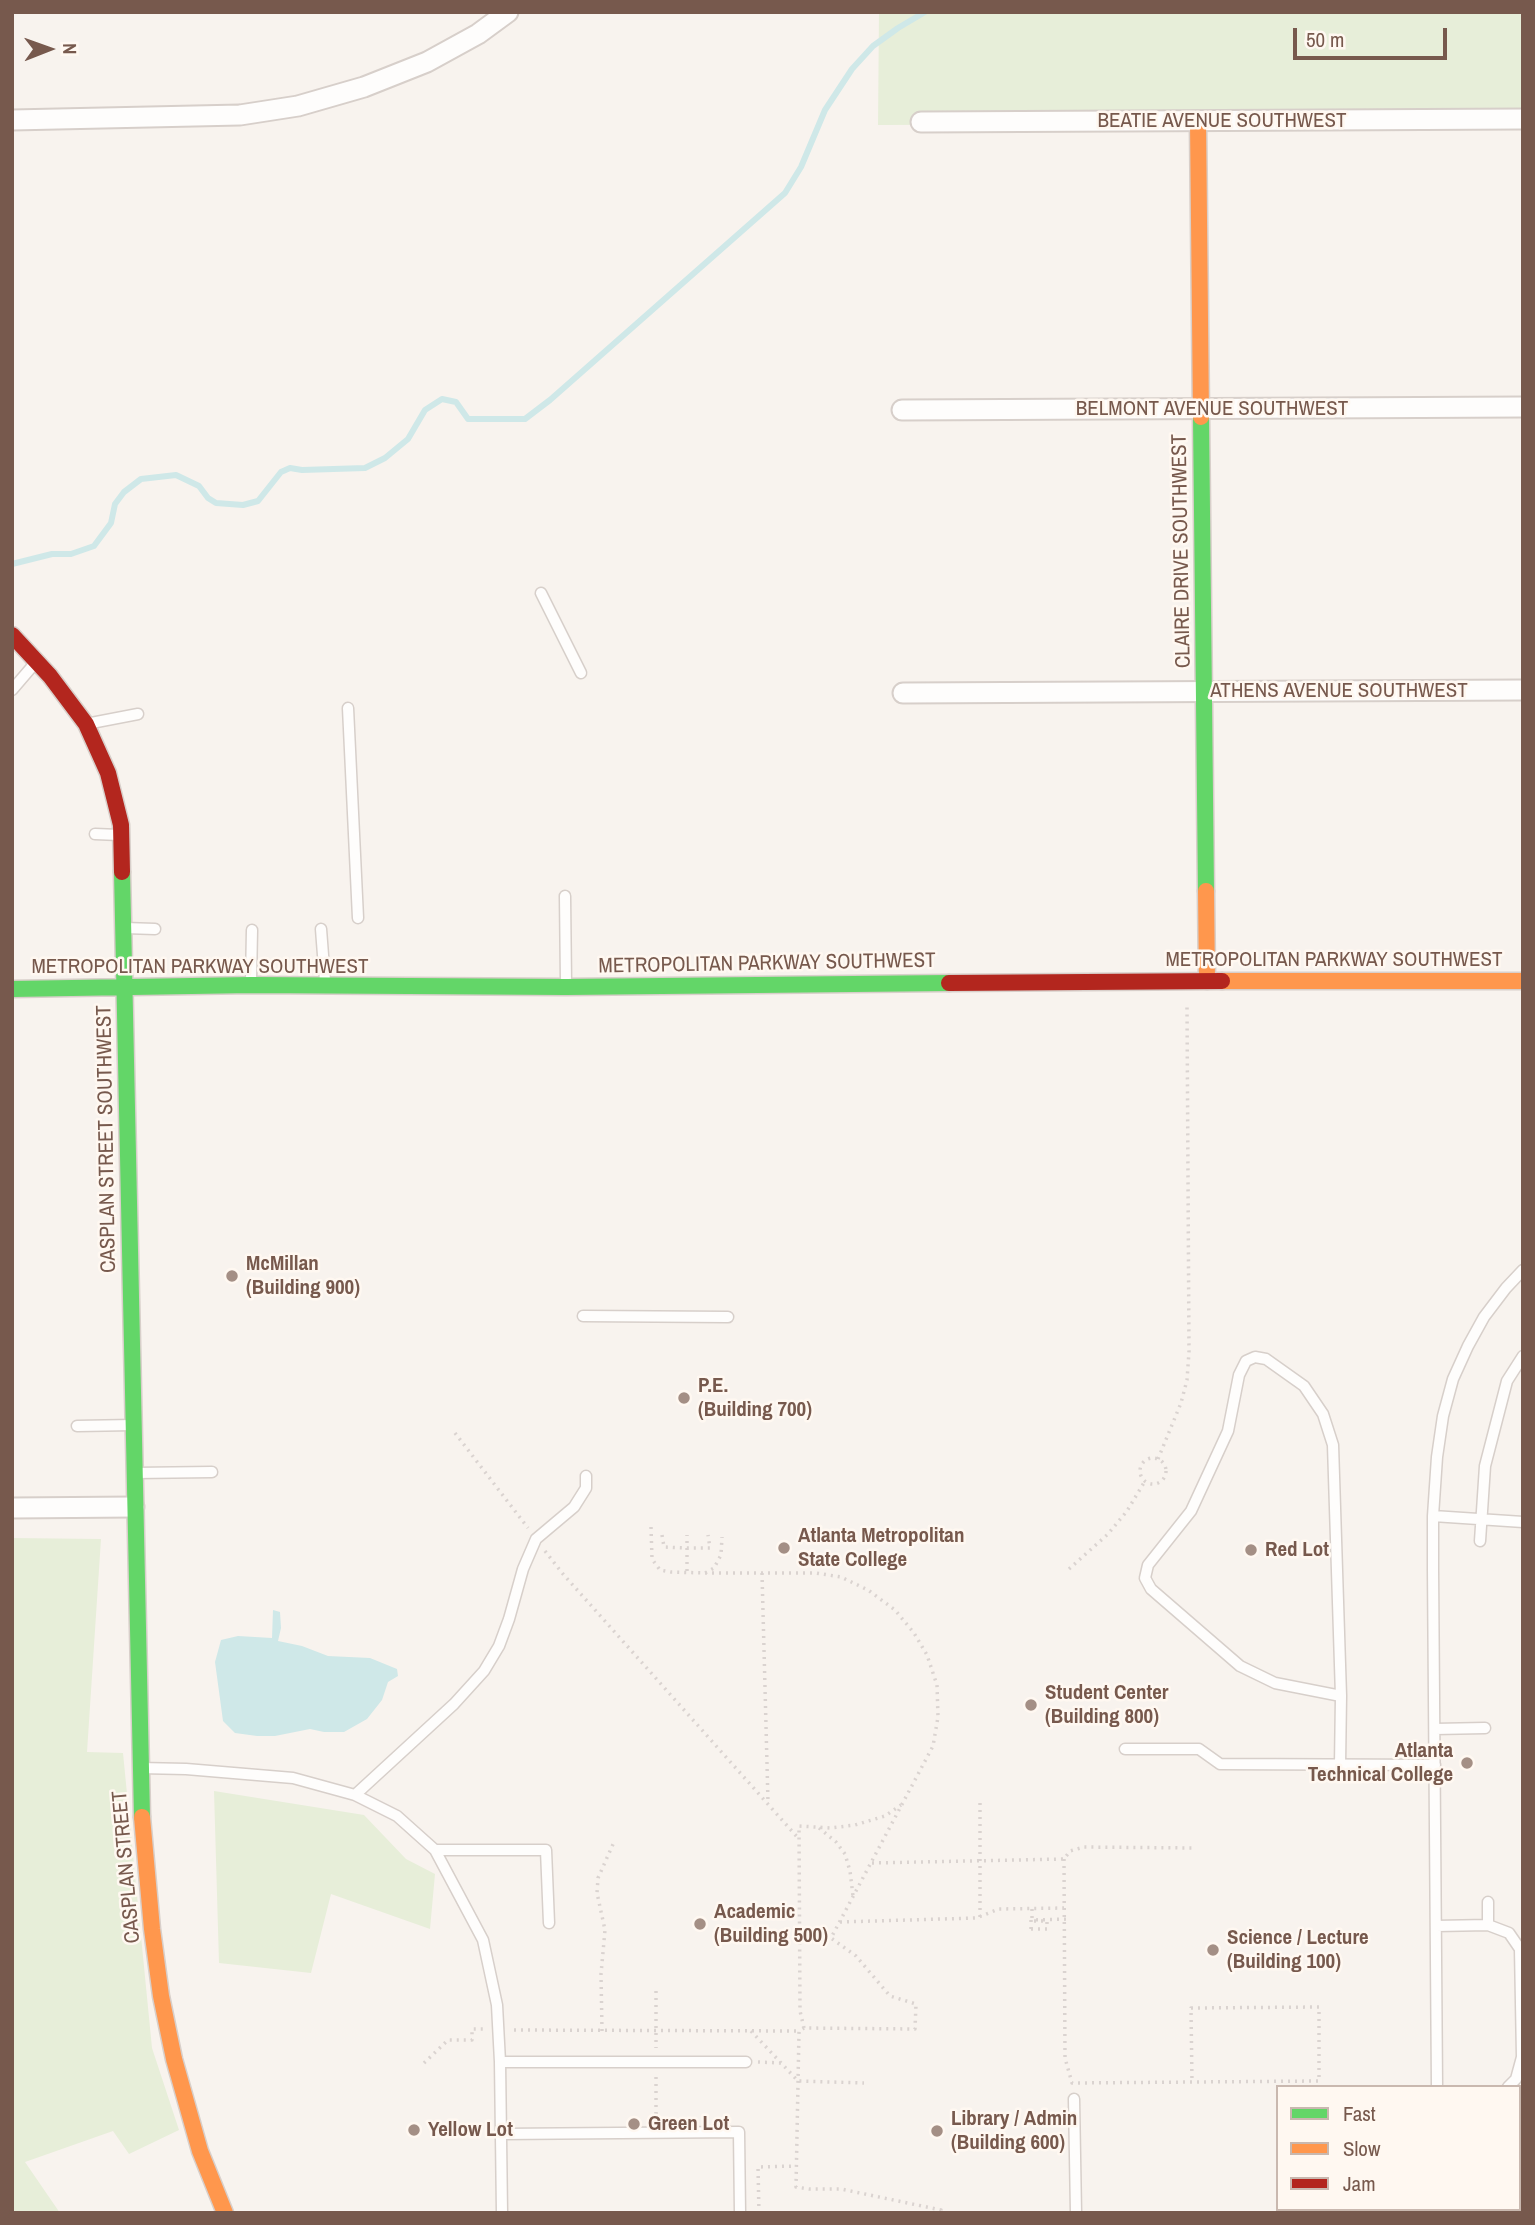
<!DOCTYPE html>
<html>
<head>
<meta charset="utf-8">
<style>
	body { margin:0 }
	#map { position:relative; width:1535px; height:2225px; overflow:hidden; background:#f8f3ee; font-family:"Archivo Narrow",sans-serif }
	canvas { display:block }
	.frame { position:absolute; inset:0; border:14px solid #77594d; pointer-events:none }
	.legend { position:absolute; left:1276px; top:2085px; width:245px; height:126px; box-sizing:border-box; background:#fff8f1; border:2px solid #c9b8af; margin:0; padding:9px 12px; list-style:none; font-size:21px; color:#77594d }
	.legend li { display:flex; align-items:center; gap:14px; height:35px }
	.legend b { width:35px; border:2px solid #c9b8af }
	.north { position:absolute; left:14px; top:14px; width:70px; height:70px; -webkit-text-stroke:5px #fff8f1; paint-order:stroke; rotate:89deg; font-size:19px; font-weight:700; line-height:28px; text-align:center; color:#77594d }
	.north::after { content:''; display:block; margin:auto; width:24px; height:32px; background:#77594d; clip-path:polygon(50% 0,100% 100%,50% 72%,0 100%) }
	.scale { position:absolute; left:1293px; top:28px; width:154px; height:32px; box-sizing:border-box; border:4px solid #77594d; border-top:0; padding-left:9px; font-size:21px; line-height:24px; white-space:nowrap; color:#77594d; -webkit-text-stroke:5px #fff8f1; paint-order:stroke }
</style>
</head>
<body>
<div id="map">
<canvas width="1535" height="2225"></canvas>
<div class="frame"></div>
<ul class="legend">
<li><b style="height:9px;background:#63d668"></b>Fast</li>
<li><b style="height:9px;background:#ff974d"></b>Slow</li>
<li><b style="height:9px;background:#b3261e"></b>Jam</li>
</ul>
<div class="north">N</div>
<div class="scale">50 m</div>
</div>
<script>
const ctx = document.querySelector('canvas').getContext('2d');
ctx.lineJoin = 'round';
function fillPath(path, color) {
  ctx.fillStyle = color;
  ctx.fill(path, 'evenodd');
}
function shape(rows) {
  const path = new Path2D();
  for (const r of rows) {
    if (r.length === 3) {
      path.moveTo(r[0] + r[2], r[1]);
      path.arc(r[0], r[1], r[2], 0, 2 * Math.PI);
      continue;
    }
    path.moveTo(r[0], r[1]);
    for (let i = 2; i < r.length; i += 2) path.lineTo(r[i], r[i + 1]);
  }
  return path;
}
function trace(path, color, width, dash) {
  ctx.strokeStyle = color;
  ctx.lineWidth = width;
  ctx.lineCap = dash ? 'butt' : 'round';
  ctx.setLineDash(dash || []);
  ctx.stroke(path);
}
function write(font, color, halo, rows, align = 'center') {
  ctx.font = font + ' "Archivo Narrow",sans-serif';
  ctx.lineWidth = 5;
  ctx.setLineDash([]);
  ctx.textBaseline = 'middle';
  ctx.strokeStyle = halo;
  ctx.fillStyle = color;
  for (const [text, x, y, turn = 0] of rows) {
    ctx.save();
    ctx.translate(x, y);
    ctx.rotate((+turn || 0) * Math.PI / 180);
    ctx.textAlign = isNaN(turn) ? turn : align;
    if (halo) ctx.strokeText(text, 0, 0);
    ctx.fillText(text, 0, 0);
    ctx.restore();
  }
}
fillPath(shape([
	[879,12,1523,12,1523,123,878,125],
	[12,1538,101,1539,87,1752,123,1753,152,2048,179,2130,129,2154,113,2131,25,2162,60,2213,12,2213],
	[214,1791,364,1815,406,1859,435,1874,430,1929,331,1894,311,1973,219,1963]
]), '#e7eed9');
fillPath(shape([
	[273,1610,280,1612,281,1628,278,1641,302,1646,328,1656,370,1658,397,1669,398,1676,388,1682,382,1700,367,1719,344,1732,324,1732,310,1729,275,1736,257,1736,235,1733,223,1721,215,1662,221,1640,238,1636,272,1638]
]), '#cfe8e8');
trace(shape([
	[12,564,52,554,71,554,94,546,111,523,115,504,124,492,141,479,176,475,199,486,208,498,216,503,243,505,258,501,281,472,290,468,302,470,365,468,385,458,408,439,425,410,442,399,456,402,468,419,525,419,550,400,785,193,801,167,825,110,852,69,873,46,898,28,925,12]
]), '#cfe8e8', 6);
const lane = shape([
	[541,593,581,673],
	[12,690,36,662],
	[348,708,358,918],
	[86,724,138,714],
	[95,834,119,835],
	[565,896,566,983],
	[125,928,155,929],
	[321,929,325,981],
	[251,981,252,930],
	[583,1316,728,1317],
	[77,1426,133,1425],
	[135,1473,212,1472],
	[1433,1516,1523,1522],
	[1480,1541,1485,1466,1507,1381,1523,1356],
	[1435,1729,1485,1728],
	[1125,1749,1199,1749,1220,1764,1435,1765],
	[1340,1765,1341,1696,1333,1445,1323,1414,1304,1386,1266,1359,1255,1357,1246,1361,1239,1375,1228,1431,1191,1511,1148,1565,1145,1578,1151,1589,1240,1666,1275,1683,1341,1696],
	[140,1768,186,1769,293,1778,355,1795,454,1704,484,1671,499,1646,509,1619,523,1569,536,1539,574,1507,586,1488,586,1476],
	[355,1795,397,1816,435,1850,546,1850,549,1923],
	[435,1850,483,1940,497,2005,500,2062],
	[1488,1902,1488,1925],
	[1436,1926,1488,1925,1509,1933,1520,1949,1522,2057,1516,2079,1508,2087],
	[1437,2087,1433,1569,1433,1516,1437,1457,1443,1416,1453,1379,1468,1346,1484,1317,1506,1288,1523,1270],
	[1074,2099,1076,2213],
	[501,2134,739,2132,740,2213],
	[1438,2209,1438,2213],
	[502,2213,500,2062,746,2062]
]);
const street = shape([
	[12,120,240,115,298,106,364,87,427,62,478,34,508,12],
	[921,122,1523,119],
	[902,410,1523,407],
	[903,693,1523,690],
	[12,1508,134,1507]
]);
const fast = shape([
	[1201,417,1206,891],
	[122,872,142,1817],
	[12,989,251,985,566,987,949,983]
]);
const slow = shape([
	[1198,121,1201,417],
	[1206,891,1207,981],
	[1222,981,1523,981],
	[142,1817,152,1929,161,1996,174,2059,200,2151,225,2213]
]);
const jam = shape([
	[12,635,50,676,86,724,108,773,121,825,122,872],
	[949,983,1222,981]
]);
trace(lane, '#d7cfca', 13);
trace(street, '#d7cfca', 23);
trace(fast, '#d8cfca', 19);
trace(slow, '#d8cfca', 19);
trace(jam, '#d8cfca', 19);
trace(shape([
	[455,1433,528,1528],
	[1153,1471,13],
	[1158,1459,1181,1403,1187,1380,1189,1352,1187,1004],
	[651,1527,652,1559,660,1570,671,1572,705,1573,714,1568,721,1555,722,1537],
	[662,1535,664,1547,687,1548,710,1548,708,1535],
	[545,1551,563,1574,799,1839],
	[1069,1569,1108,1534,1127,1511,1145,1481],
	[687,1571,687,1535],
	[705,1573,816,1573,841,1577,868,1590,895,1610,914,1633,927,1655,937,1685,938,1717,933,1746,831,1938,856,1956,890,1996,916,2004,915,2029,804,2028,799,2031,796,2187,809,2189,841,2189,941,2210,941,2213],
	[762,1573,768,1802],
	[980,1803,980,1917],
	[819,1828,836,1842,845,1854,850,1871,853,1896],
	[1064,1859,1065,2058,1072,2083,1319,2081,1319,2007,1191,2008,1192,2082],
	[872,1863,1064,1859,1070,1851,1084,1847,1193,1848],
	[840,1922,976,1918,999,1909,1064,1908],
	[1031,1929,1047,1929,1047,1921,1032,1921,1032,1909],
	[656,1991,656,2048],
	[804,2028,800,2011,799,1826,831,1828,855,1825,885,1816,901,1805],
	[514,2030,799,2031],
	[602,2031,601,1974,605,1930,597,1893,598,1878,614,1842],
	[751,2031,798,2081,864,2083],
	[758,2062,781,2063],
	[424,2063,448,2040,472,2040,472,2029,483,2029],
	[656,2077,656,2118],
	[759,2213,758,2167,796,2166]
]), '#dad3d0', 3.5, [2, 5]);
trace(lane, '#fefdfc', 10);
trace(street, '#fefdfc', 19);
trace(fast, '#63d668', 16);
trace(slow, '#ff974d', 16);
trace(jam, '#b3261e', 16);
trace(shape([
	[1031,1929,1031,1920,1071,1919]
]), '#dad3d0', 3.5, [2, 5]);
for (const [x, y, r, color] of [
	[232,1276,7,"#a48f85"],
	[684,1398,7,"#a48f85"],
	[784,1548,7,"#a48f85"],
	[1251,1550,7,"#a48f85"],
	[1031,1705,7,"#a48f85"],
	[1467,1763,7,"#a48f85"],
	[700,1924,7,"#a48f85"],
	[1213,1950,7,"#a48f85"],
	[634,2124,7,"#a48f85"],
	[414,2130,7,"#a48f85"],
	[937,2131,7,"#a48f85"]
]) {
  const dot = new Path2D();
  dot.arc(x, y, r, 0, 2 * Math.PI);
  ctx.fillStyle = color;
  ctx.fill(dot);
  trace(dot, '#fff8f1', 2.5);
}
write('21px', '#77594d', '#fff8f1', [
	["BEATIE AVENUE SOUTHWEST",1222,121],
	["BELMONT AVENUE SOUTHWEST",1212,409],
	["CLAIRE DRIVE SOUTHWEST",1182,551,-91],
	["ATHENS AVENUE SOUTHWEST",1339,691],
	["METROPOLITAN PARKWAY SOUTHWEST",1334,960],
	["METROPOLITAN PARKWAY SOUTHWEST",767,964,-1],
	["METROPOLITAN PARKWAY SOUTHWEST",200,967],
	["CASPLAN STREET SOUTHWEST",107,1139,-91],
	["CASPLAN STREET",127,1867,-95]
]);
write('bold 21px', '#77594d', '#fff8f1', [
	["McMillan",246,1264],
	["(Building 900)",246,1288],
	["P.E.",698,1386],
	["(Building 700)",698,1410],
	["Atlanta Metropolitan",798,1536],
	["State College",798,1560],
	["Red Lot",1265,1550],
	["Student Center",1045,1693],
	["(Building 800)",1045,1717],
	["Atlanta",1453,1751,"right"],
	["Technical College",1453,1775,"right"],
	["Academic",714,1912],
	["(Building 500)",714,1936],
	["Science / Lecture",1227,1938],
	["(Building 100)",1227,1962],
	["Library / Admin",951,2119],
	["(Building 600)",951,2143],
	["Green Lot",648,2124],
	["Yellow Lot",428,2130]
], 'left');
</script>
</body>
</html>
